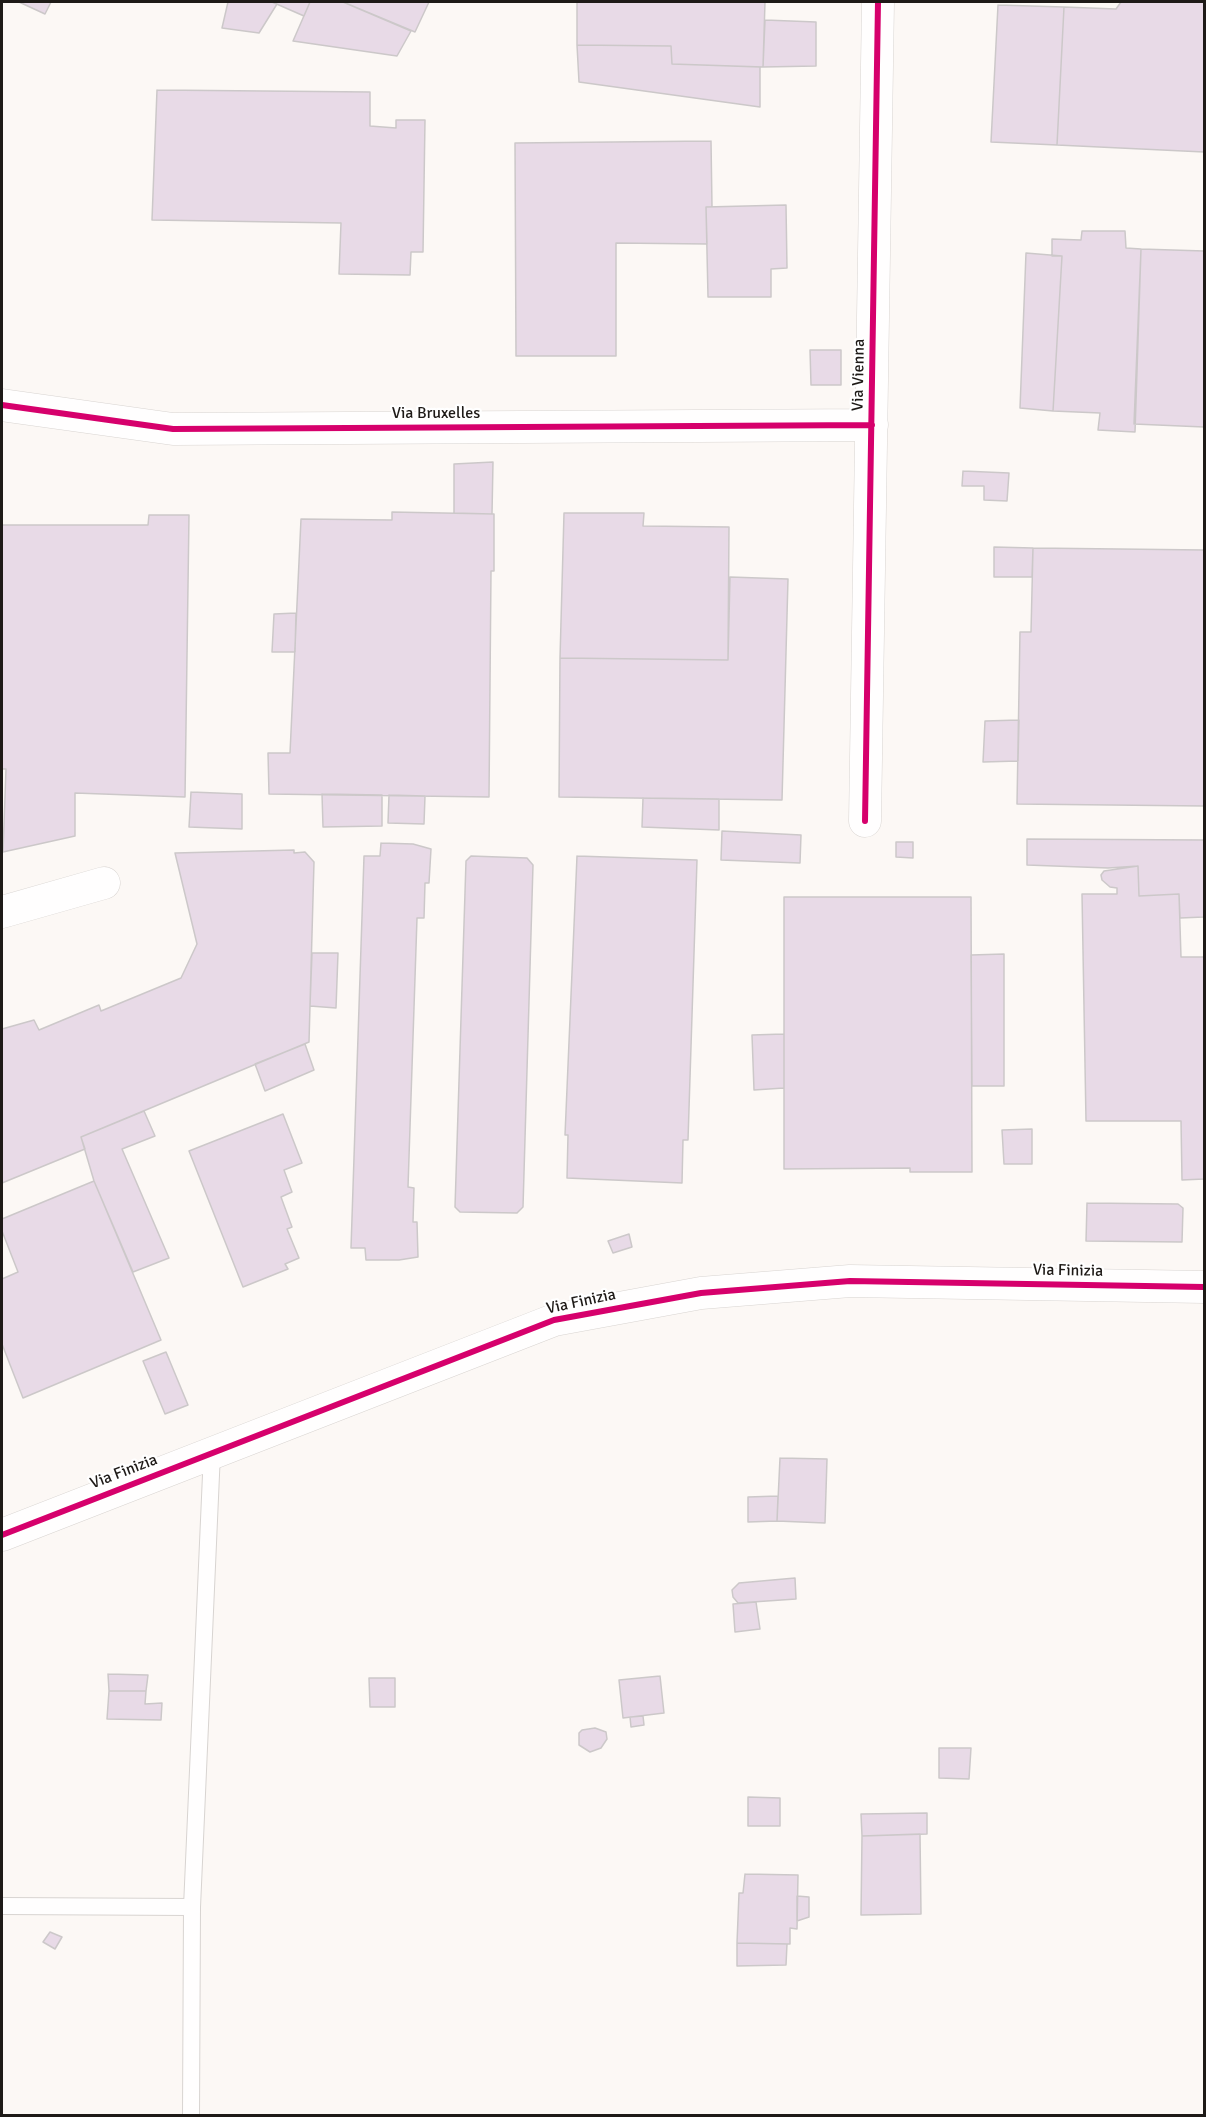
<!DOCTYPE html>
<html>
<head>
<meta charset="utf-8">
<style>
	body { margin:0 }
	#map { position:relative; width:1206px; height:2117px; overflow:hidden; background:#fcf8f5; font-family:Signika,sans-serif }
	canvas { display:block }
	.frame { position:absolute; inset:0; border:3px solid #1e1a17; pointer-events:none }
</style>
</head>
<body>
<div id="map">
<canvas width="1206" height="2117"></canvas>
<div class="frame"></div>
</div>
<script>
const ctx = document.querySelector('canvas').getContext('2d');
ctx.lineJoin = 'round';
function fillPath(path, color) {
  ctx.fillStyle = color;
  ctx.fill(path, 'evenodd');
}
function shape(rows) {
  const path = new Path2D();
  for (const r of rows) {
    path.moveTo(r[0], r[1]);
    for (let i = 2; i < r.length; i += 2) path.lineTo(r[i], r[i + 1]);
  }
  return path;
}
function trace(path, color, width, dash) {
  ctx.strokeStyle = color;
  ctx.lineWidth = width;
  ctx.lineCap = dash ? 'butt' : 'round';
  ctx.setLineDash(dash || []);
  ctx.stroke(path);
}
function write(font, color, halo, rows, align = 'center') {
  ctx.font = font + ' Signika,sans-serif';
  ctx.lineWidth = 4.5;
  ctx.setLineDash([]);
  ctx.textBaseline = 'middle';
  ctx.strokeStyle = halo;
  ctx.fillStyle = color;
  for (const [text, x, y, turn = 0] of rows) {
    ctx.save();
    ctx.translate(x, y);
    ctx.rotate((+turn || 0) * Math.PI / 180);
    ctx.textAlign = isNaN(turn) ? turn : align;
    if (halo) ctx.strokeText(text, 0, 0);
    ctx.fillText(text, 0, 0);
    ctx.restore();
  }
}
const building = shape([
	[19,2,51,2,45,14,19,2],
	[228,2,272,2,277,4,259,33,222,28,228,2],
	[272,2,310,2,304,16,272,2],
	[310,2,343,2,411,31,397,56,293,41,310,2],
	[343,2,429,2,415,32,343,2],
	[577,2,765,2,763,67,672,64,671,46,577,45,577,2],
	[1121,2,1204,2,1204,152,1057,145,1064,7,1116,9,1121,2],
	[998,5,1064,7,1057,145,991,142,998,5],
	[765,20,816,22,816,66,763,67,765,20],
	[577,45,671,46,672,64,760,67,760,107,579,82,577,45],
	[157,90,370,92,370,126,396,128,396,120,425,120,423,252,411,252,410,275,339,274,341,223,152,220,157,90],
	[711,141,712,207,706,207,707,244,616,243,616,356,516,356,515,143,711,141],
	[786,205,787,268,771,269,771,297,708,297,706,207,786,205],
	[1082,231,1125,231,1126,248,1141,249,1135,432,1098,430,1100,413,1053,411,1062,256,1052,256,1052,239,1081,240,1082,231],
	[1141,249,1204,251,1204,427,1134,424,1141,249],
	[1026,253,1062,256,1053,411,1020,408,1026,253],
	[810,350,841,350,841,385,811,385,810,350],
	[493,462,492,514,454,513,454,464,493,462],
	[963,471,1009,473,1007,501,984,500,984,486,962,486,963,471],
	[392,512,494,514,494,571,491,571,489,797,269,794,268,753,290,753,301,519,392,520,392,512],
	[564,513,644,513,643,526,729,527,728,660,560,658,564,513],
	[149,515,189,515,185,797,75,793,75,836,3,852,6,769,2,769,2,525,148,525,149,515],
	[994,547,1033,548,1032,577,994,577,994,547],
	[1033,548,1204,550,1204,806,1017,804,1020,632,1031,632,1033,548],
	[730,577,788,579,782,800,559,797,560,658,728,660,730,577],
	[296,613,295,652,272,652,274,614,296,613],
	[1019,720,1018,761,983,762,985,721,1019,720],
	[191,792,242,794,242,829,189,827,191,792],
	[322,794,382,795,382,826,323,827,322,794],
	[389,795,425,796,424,824,388,823,389,795],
	[643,798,719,799,719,830,642,827,643,798],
	[722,831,801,835,800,863,721,860,722,831],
	[1027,839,1204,840,1204,917,1180,918,1179,894,1139,896,1138,866,1108,868,1027,865,1027,839],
	[896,842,913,842,913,858,896,857,896,842],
	[381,843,413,844,431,849,429,883,425,883,424,918,417,918,408,1187,414,1188,413,1222,417,1222,418,1257,399,1260,366,1260,365,1248,351,1248,364,856,380,856,381,843],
	[294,850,294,853,305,852,314,862,309,1042,81,1137,85,1149,2,1183,2,1029,34,1020,39,1030,99,1005,101,1011,181,978,197,944,175,853,294,850],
	[471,856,527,858,533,865,523,1207,517,1213,460,1212,455,1207,466,861,471,856],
	[577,856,697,860,688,1140,683,1140,682,1183,567,1178,568,1135,565,1135,577,856],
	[1138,866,1139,896,1179,894,1181,957,1204,957,1204,1179,1182,1180,1181,1121,1086,1121,1082,894,1117,894,1117,888,1110,887,1102,880,1101,875,1104,871,1138,866],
	[784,897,971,897,972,1172,910,1172,910,1168,784,1169,784,897],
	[312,953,338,953,336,1008,310,1006,312,953],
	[1004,954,1004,1086,972,1086,971,955,1004,954],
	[784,1034,784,1088,754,1090,752,1035,784,1034],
	[305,1044,314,1070,265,1091,255,1064,305,1044],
	[144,1111,155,1136,122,1149,169,1258,133,1272,94,1181,81,1137,144,1111],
	[283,1114,302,1163,284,1170,292,1192,281,1197,292,1227,287,1229,299,1258,285,1264,288,1269,243,1287,189,1151,283,1114],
	[1032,1129,1032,1164,1004,1164,1002,1130,1032,1129],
	[94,1181,161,1340,23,1398,2,1344,2,1279,18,1272,2,1231,2,1219,94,1181],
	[1087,1203,1178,1204,1183,1208,1182,1242,1086,1241,1087,1203],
	[629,1234,632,1247,613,1253,608,1241,629,1234],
	[166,1352,188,1405,165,1414,143,1361,166,1352],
	[780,1458,827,1459,825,1523,777,1521,780,1458],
	[778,1496,777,1521,748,1522,748,1497,778,1496],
	[795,1578,796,1599,738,1603,733,1597,732,1590,739,1583,795,1578],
	[756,1602,760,1629,735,1632,733,1604,756,1602],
	[108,1674,148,1675,146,1691,109,1691,108,1674],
	[660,1676,664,1713,623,1718,619,1680,660,1676],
	[369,1678,395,1678,395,1707,370,1707,369,1678],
	[109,1691,146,1691,145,1704,162,1703,161,1720,107,1719,109,1691],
	[643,1716,644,1725,631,1727,630,1717,643,1716],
	[595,1728,606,1732,607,1739,601,1748,590,1752,579,1745,579,1733,582,1730,595,1728],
	[939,1748,971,1748,969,1779,939,1778,939,1748],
	[748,1797,780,1798,780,1826,748,1826,748,1797],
	[927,1813,927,1834,862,1836,861,1814,927,1813],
	[920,1834,921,1914,861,1915,862,1836,920,1834],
	[745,1874,798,1875,797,1929,790,1928,790,1944,737,1943,739,1893,743,1893,745,1874],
	[797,1896,809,1897,809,1917,797,1921,797,1896],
	[50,1932,62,1937,55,1949,43,1942,50,1932],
	[737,1943,787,1944,786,1965,737,1966,737,1943]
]);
fillPath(building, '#e8dae7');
trace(building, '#ccc8c9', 1.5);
const lane = shape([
	[2,1906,192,1907],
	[191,2116,192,1907,212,1452]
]);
const street = shape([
	[2,405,173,429,872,425],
	[865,821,878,2],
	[2,912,104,883],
	[2,1535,554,1320,701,1293,850,1281,1204,1287]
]);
trace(lane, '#d8d4d1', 18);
trace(street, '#d8d4d1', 33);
trace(lane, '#fffefe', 16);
trace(street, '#fffefe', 32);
trace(shape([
	[2,405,173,429,872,425],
	[865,821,878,2],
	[2,1535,554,1320,701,1293,850,1281,1204,1287]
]), '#d6006c', 6);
write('16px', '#1e1a17', '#fff', [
	["Via Vienna",859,375,-89],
	["Via Bruxelles",436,414],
	["Via Finizia",1068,1271,1],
	["Via Finizia",581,1302,-12],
	["Via Finizia",124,1472,-21]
]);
</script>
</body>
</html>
